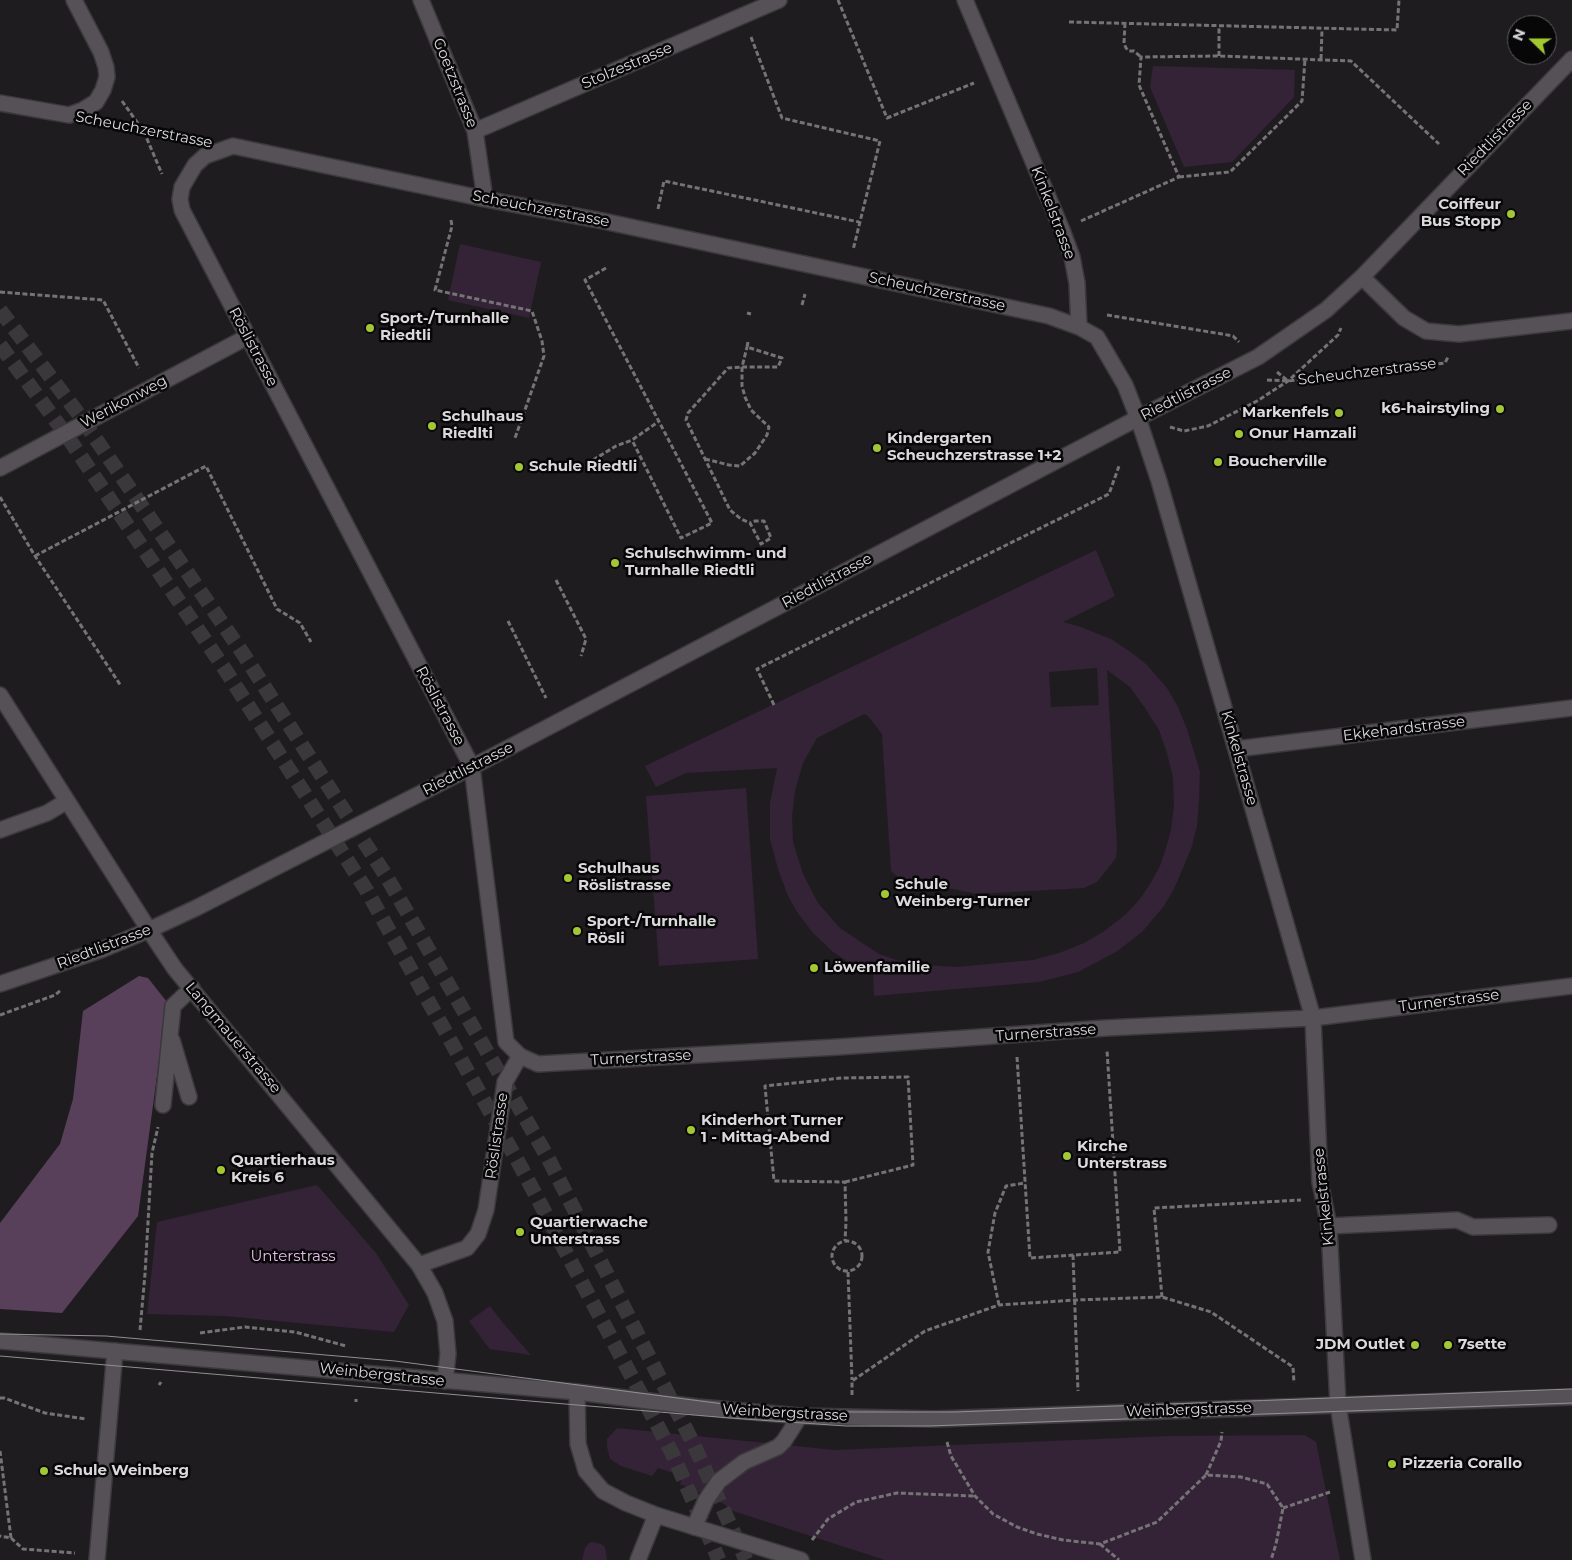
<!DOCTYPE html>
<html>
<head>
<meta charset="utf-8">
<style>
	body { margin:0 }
	#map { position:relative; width:1572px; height:1560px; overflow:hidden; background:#1f1c20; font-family:Montserrat,sans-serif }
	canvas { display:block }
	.north { position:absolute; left:1507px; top:15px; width:50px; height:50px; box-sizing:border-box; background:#080708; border:1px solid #5c5b5d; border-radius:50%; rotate:292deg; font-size:14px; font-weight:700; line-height:20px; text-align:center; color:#dbd9dc }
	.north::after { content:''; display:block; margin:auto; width:18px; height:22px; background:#a2c928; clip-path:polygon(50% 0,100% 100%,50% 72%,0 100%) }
</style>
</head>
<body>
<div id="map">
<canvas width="1572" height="1560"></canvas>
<div class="north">N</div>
</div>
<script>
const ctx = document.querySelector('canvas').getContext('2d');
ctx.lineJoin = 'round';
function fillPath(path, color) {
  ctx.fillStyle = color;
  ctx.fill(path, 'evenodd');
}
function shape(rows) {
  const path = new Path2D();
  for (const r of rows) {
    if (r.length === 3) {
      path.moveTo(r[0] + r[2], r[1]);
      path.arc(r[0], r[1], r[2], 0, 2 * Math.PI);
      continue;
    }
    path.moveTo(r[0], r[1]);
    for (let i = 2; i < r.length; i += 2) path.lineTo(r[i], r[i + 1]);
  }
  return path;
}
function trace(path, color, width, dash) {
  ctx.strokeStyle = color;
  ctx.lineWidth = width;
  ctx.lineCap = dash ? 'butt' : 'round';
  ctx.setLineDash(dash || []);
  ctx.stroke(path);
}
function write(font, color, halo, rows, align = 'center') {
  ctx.font = font + ' Montserrat,sans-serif';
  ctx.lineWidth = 5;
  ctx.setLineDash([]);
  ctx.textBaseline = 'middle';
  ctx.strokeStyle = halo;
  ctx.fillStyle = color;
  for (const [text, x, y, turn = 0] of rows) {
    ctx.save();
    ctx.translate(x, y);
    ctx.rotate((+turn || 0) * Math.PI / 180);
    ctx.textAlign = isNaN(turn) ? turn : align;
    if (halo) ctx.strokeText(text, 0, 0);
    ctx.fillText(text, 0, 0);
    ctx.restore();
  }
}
fillPath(shape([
	[1153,66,1295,70,1294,97,1232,162,1184,167,1150,87],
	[460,244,541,262,529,318,448,300],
	[1096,550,1115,596,1063,622,1078,626,1111,639,1132,653,1146,664,1167,688,1178,707,1187,729,1200,772,1199,799,1197,826,1191,849,1174,889,1164,906,1142,932,1116,952,1078,972,1039,982,874,996,873,975,853,965,833,952,813,933,797,912,788,896,778,869,770,839,770,803,777,768,686,773,656,787,645,766],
	[1097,668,1099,705,1051,707,1049,672],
	[1107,670,1130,687,1145,708,1159,730,1167,753,1173,778,1174,806,1171,830,1166,848,1160,866,1150,884,1140,899,1125,915,1103,932,1084,943,1059,953,1033,960,956,967,922,965,896,960,879,954,840,928,818,903,803,874,793,842,792,816,795,791,803,763,817,738,864,714,868,716,882,734,891,871,899,878,977,894,1084,888,1097,882,1116,858,1117,846],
	[746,788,758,959,659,966,646,796],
	[317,1185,376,1253,409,1305,394,1332,225,1316,147,1314,157,1222],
	[490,1306,503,1323,531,1355,490,1349,485,1343,469,1321],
	[617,1428,835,1450,1170,1436,1305,1435,1316,1442,1340,1560,885,1560,730,1510,724,1504,680,1484,683,1476,658,1468,652,1476,621,1466,610,1459,607,1447,607,1439],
	[593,1542,601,1544,605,1547,607,1560,582,1560,585,1548,589,1543]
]), '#342236');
fillPath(shape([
	[139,976,148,978,167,1002,138,1216,62,1313,0,1309,0,1223,60,1144,73,1099,83,1011]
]), '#58405b');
trace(shape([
	[0,310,80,416,244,655,388,879,548,1158,693,1443,746,1560],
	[0,345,67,436,226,671,367,891,522,1169,672,1453,719,1560]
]), '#3b383c', 15, [15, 8]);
const service = shape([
	[0,830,47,813,67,801],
	[1329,1226,1457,1220,1473,1227,1549,1225],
	[419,1265,467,1248,478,1234,486,1210,505,1082,520,1056,538,1064,838,1047,952,1039],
	[694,1527,706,1500,719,1481,744,1462,778,1447,784,1441,800,1416]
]);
const minor = shape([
	[421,0,475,131,485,199],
	[965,0,1062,230,1072,257,1077,283,1079,327],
	[0,103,69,115,83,110,96,102,103,90,107,77,106,67,101,52,74,0],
	[475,131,779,0],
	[1362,277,1404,318,1426,331,1459,334,1572,321],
	[0,468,247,337],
	[0,695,149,930,175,969,419,1265,435,1293,445,1321,448,1354,445,1381],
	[1236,749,1572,708],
	[952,1039,1106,1028,1313,1018,1572,986],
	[172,1040,189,1097],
	[520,1056,506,1042,472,767,182,210,180,199,182,187,195,165,205,156,233,146,485,199,603,221,1049,316,1079,327,1097,337,1125,385,1138,418,1159,481,1313,1018,1320,1182,1329,1226,1338,1405,1363,1560],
	[163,1105,173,1006,192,988],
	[577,1392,578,1444,586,1471,603,1491,626,1503,656,1515,801,1560],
	[97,1560,115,1351],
	[638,1560,656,1515]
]);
const tertiary = shape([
	[0,984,101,950,149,930,198,907,472,767,1138,418,1258,357,1326,310,1362,277,1572,59],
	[0,1341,577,1392,697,1407,800,1416,935,1419,1572,1397]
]);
trace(service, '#3b393c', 18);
trace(minor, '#3b393c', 18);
trace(tertiary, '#3b393c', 18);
trace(shape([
	[838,0,887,118,974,83],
	[1069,22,1397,30,1399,0],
	[1125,23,1124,43,1126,48,1129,51,1134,51,1141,57],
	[751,37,782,118,880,141,853,250],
	[1219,56,1219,26],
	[1321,59,1322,29],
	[122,101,144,132,162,174],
	[105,125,190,140],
	[1179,177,1230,172,1302,101,1305,59],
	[658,209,664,181,859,222],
	[451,220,452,226,435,290,532,311,542,341,544,356,515,438],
	[1081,221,1179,177,1139,85,1141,57,1219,56,1351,61,1439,144],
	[606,268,585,280,712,523,681,538,632,440],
	[0,292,103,300,139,368],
	[802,305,805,294],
	[747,313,751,314],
	[1107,315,1222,334,1233,336,1239,342],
	[748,342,747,347,782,358,778,367,742,367,728,368,688,413,686,420,730,510,741,519,750,523,761,544,771,538,764,521,755,521,750,523],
	[1277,372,1288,381],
	[1267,380,1288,381,1445,363,1448,357],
	[1170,427,1184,431,1208,426,1257,401,1288,381,1338,335,1341,328],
	[705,459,729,465,740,466,755,453,767,435,769,427,751,410,745,397,742,386,742,367,747,347],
	[593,460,616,446,632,440,658,422],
	[0,497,35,556,121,686],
	[35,556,206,466,277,609,300,623,311,642],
	[556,580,586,639,581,656],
	[508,621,546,698],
	[774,705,757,669,1109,494,1119,466],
	[0,1015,55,995,61,990],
	[1017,1057,1030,1258,1120,1252,1107,1050],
	[845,1182,913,1165,908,1077,842,1078,765,1086,774,1181,845,1182,846,1222,845,1241],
	[847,1256,15],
	[1073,1255,1078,1391],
	[848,1272,852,1380],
	[1162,1297,1154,1208,1301,1200],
	[999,1305,988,1252,995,1213,1006,1186,1025,1183],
	[140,1330,145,1274,152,1153,158,1127],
	[200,1333,245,1327,295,1332,346,1346],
	[159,1385,161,1382],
	[852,1395,852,1381,925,1331,999,1305,1076,1300,1162,1297,1211,1312,1293,1367,1294,1383],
	[0,1398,4,1398,45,1413,86,1419],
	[356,1399,356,1402],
	[947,1442,951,1456,975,1496,993,1514,1017,1527,1037,1534,1063,1540,1100,1544,1157,1522,1206,1475,1241,1477,1267,1484,1283,1508,1276,1544,1271,1560],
	[0,1451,11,1538,0,1536],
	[1206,1475,1221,1441,1222,1432],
	[1283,1508,1330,1492],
	[11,1538,23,1549,75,1553],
	[812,1540,828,1519,856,1502,897,1493,975,1496],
	[1100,1544,1119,1560]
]), '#757376', 3, [5, 2.5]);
trace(service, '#555156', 15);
trace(minor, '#555156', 15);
trace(tertiary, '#555156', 15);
trace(shape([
	[0,1334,106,1336,395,1361,731,1405,793,1410,854,1412,955,1412,1572,1389],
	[0,1356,730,1418,846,1426,928,1426,1572,1403]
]), '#928f93', 1);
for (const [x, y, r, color] of [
	[1511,214,5,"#a2c928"],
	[370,328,5,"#a2c928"],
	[1500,409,5,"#a2c928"],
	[1339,413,5,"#a2c928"],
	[432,426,5,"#a2c928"],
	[1239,434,5,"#a2c928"],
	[877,448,5,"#a2c928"],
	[1218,462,5,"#a2c928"],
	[519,467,5,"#a2c928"],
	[615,563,5,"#a2c928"],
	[568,878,5,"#a2c928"],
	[885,894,5,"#a2c928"],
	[577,931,5,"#a2c928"],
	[814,968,5,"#a2c928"],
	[691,1130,5,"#a2c928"],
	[1067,1156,5,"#a2c928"],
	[221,1170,5,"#a2c928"],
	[520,1232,5,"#a2c928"],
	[1415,1345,5,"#a2c928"],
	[1448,1345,5,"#a2c928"],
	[1392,1464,5,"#a2c928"],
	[44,1471,5,"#a2c928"]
]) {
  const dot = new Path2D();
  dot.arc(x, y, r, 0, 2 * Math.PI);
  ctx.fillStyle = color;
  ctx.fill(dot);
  trace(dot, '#080708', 2);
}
write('15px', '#dbd9dc', '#080708', [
	["Stolzestrasse",627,66,-23],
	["Goetzstrasse",455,83,68],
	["Scheuchzerstrasse",144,130,11],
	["Riedtlistrasse",1495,138,-46],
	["Scheuchzerstrasse",541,209,11],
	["Kinkelstrasse",1053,213,69],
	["Scheuchzerstrasse",937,292,12],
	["Röslistrasse",253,347,62],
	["Scheuchzerstrasse",1367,372,-7],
	["Riedtlistrasse",1186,394,-27],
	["Werikonweg",124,402,-28],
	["Riedtlistrasse",827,581,-28],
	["Röslistrasse",440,706,62],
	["Ekkehardstrasse",1404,729,-7],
	["Kinkelstrasse",1239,758,74],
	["Riedtlistrasse",468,769,-27],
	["Riedtlistrasse",104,947,-21],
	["Turnerstrasse",1449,1001,-7],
	["Turnerstrasse",1046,1033,-4],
	["Langmauerstrasse",233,1038,50],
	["Turnerstrasse",641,1058,-3],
	["Röslistrasse",497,1136,-82],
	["Kinkelstrasse",1324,1197,-96],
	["Weinbergstrasse",382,1375,6],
	["Weinbergstrasse",1189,1410,-2],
	["Weinbergstrasse",785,1413,3]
]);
write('bold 15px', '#dbd9dc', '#080708', [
	["Coiffeur",1501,205,"right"],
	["Bus Stopp",1501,222,"right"],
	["Sport-/Turnhalle",380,319],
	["Riedtli",380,336],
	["k6-hairstyling",1490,409,"right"],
	["Markenfels",1329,413,"right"],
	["Schulhaus",442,417],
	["Riedlti",442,434],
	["Onur Hamzali",1249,434],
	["Kindergarten",887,439],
	["Scheuchzerstrasse 1+2",887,456],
	["Boucherville",1228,462],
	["Schule Riedtli",529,467],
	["Schulschwimm- und",625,554],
	["Turnhalle Riedtli",625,571],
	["Schulhaus",578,869],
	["Röslistrasse",578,886],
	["Schule",895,885],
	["Weinberg-Turner",895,902],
	["Sport-/Turnhalle",587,922],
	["Rösli",587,939],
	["Löwenfamilie",824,968],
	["Kinderhort Turner",701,1121],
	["1 - Mittag-Abend",701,1138],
	["Kirche",1077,1147],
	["Unterstrass",1077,1164],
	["Quartierhaus",231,1161],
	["Kreis 6",231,1178],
	["Quartierwache",530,1223],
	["Unterstrass",530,1240],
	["JDM Outlet",1405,1345,"right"],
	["7sette",1458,1345],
	["Pizzeria Corallo",1402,1464],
	["Schule Weinberg",54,1471]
], 'left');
write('15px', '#e8bbed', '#080708', [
	["Unterstrass",293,1257]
]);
</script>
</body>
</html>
